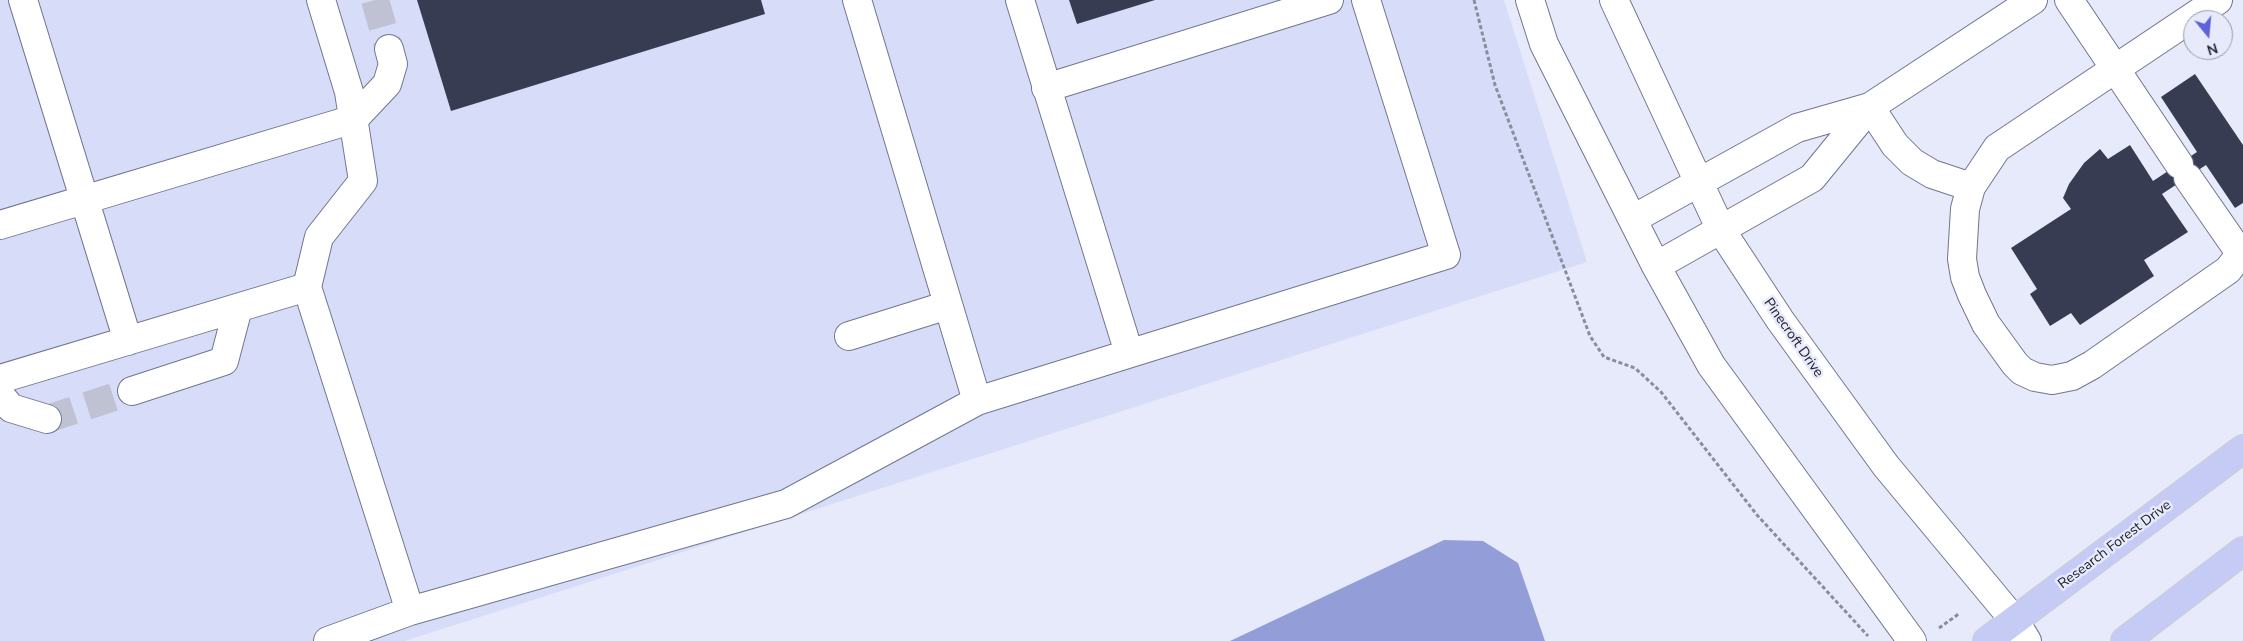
<!DOCTYPE html>
<html>
<head>
<meta charset="utf-8">
<style>
	body { margin:0 }
	#map { position:relative; width:2243px; height:641px; overflow:hidden; background:#e7eafb; font-family:"Nunito Sans",sans-serif }
	canvas { display:block }
	.north { position:absolute; left:2183px; top:10px; width:50px; height:50px; box-sizing:border-box; background:#e7eafb; border:1px solid #979aa9; border-radius:50%; rotate:163deg; font-size:14px; font-weight:700; line-height:20px; text-align:center; color:#20222d }
	.north::after { content:''; display:block; margin:auto; width:18px; height:22px; background:#5c63db; clip-path:polygon(50% 0,100% 100%,50% 72%,0 100%) }
</style>
</head>
<body>
<div id="map">
<canvas width="2243" height="641"></canvas>
<div class="north">N</div>
</div>
<script>
const ctx = document.querySelector('canvas').getContext('2d');
ctx.lineJoin = 'round';
function fillPath(path, color) {
  ctx.fillStyle = color;
  ctx.fill(path, 'evenodd');
}
function shape(rows) {
  const path = new Path2D();
  for (const r of rows) {
    path.moveTo(r[0], r[1]);
    for (let i = 2; i < r.length; i += 2) path.lineTo(r[i], r[i + 1]);
  }
  return path;
}
function trace(path, color, width, dash) {
  ctx.strokeStyle = color;
  ctx.lineWidth = width;
  ctx.lineCap = dash ? 'butt' : 'round';
  ctx.setLineDash(dash || []);
  ctx.stroke(path);
}
function write(font, color, halo, rows, align = 'center') {
  ctx.font = font + ' "Nunito Sans",sans-serif';
  ctx.lineWidth = 5;
  ctx.setLineDash([]);
  ctx.textBaseline = 'middle';
  ctx.strokeStyle = halo;
  ctx.fillStyle = color;
  for (const [text, x, y, turn = 0] of rows) {
    ctx.save();
    ctx.translate(x, y);
    ctx.rotate((+turn || 0) * Math.PI / 180);
    ctx.textAlign = isNaN(turn) ? turn : align;
    if (halo) ctx.strokeText(text, 0, 0);
    ctx.fillText(text, 0, 0);
    ctx.restore();
  }
}
fillPath(shape([
	[0,0,1504,0,1587,262,405,641,0,641]
]), '#d7ddf9');
fillPath(shape([
	[1444,540,1483,541,1518,563,1545,641,1230,641]
]), '#939ed8');
fillPath(shape([
	[417,0,761,0,765,14,451,111],
	[1069,0,1155,0,1077,24],
	[2195,74,2243,145,2243,203,2235,208,2206,165,2162,194,2188,232,2144,260,2154,276,2080,325,2071,313,2050,326,2030,294,2037,289,2011,248,2071,209,2063,198,2069,184,2084,163,2100,149,2108,159,2130,145,2153,181,2197,152,2161,97]
]), '#383c52');
trace(shape([
	[375,0,389,49],
	[47,419,132,391]
]), '#bfc2d2', 28, [28, 14]);
const minor = shape([
	[23,0,128,341],
	[857,0,977,401],
	[1020,0,1129,353],
	[1530,0,1544,44,1656,266,1711,365,1912,641],
	[1614,0,1721,230,1780,320,1886,466,2014,620,2027,641],
	[2069,0,2179,164],
	[2218,0,1997,148,1971,187,1965,209,1962,259,1965,277,1972,295,1986,324,2015,364,2022,371,2035,377,2052,380,2072,376,2092,365,2228,270,2243,251],
	[1046,88,1329,0],
	[1870,107,1895,145,1912,162,1932,174,1971,187],
	[2188,178,2240,253],
	[1633,219,1797,128,1870,107,2033,0],
	[0,225,354,119,387,84,393,64,389,49],
	[1656,266,1812,178,1870,107],
	[307,287,319,237,363,181,349,92,321,0],
	[849,336,948,305],
	[0,379,307,287,410,611],
	[132,391,224,361,238,308],
	[0,395,11,408,47,419],
	[328,641,410,611,786,504,977,401,1446,255,1366,0]
]);
const major = shape([
	[1987,641,2243,449],
	[2125,641,2243,551]
]);
trace(minor, '#71768f', 30);
trace(major, '#ceced1', 30);
trace(shape([
	[1474,0,1495,85,1590,336,1604,357,1635,368,1661,392,1757,515,1868,636],
	[1939,628,1960,613]
]), '#8a8d9b', 3, [4, 2.5]);
trace(minor, '#fff', 28);
trace(major, '#c5cbf4', 28);
write('14px', '#20222d', '#e7eafb', [
	["Pinecroft Drive",1793,338,55],
	["Research Forest Drive",2115,545,-37]
]);
</script>
</body>
</html>
